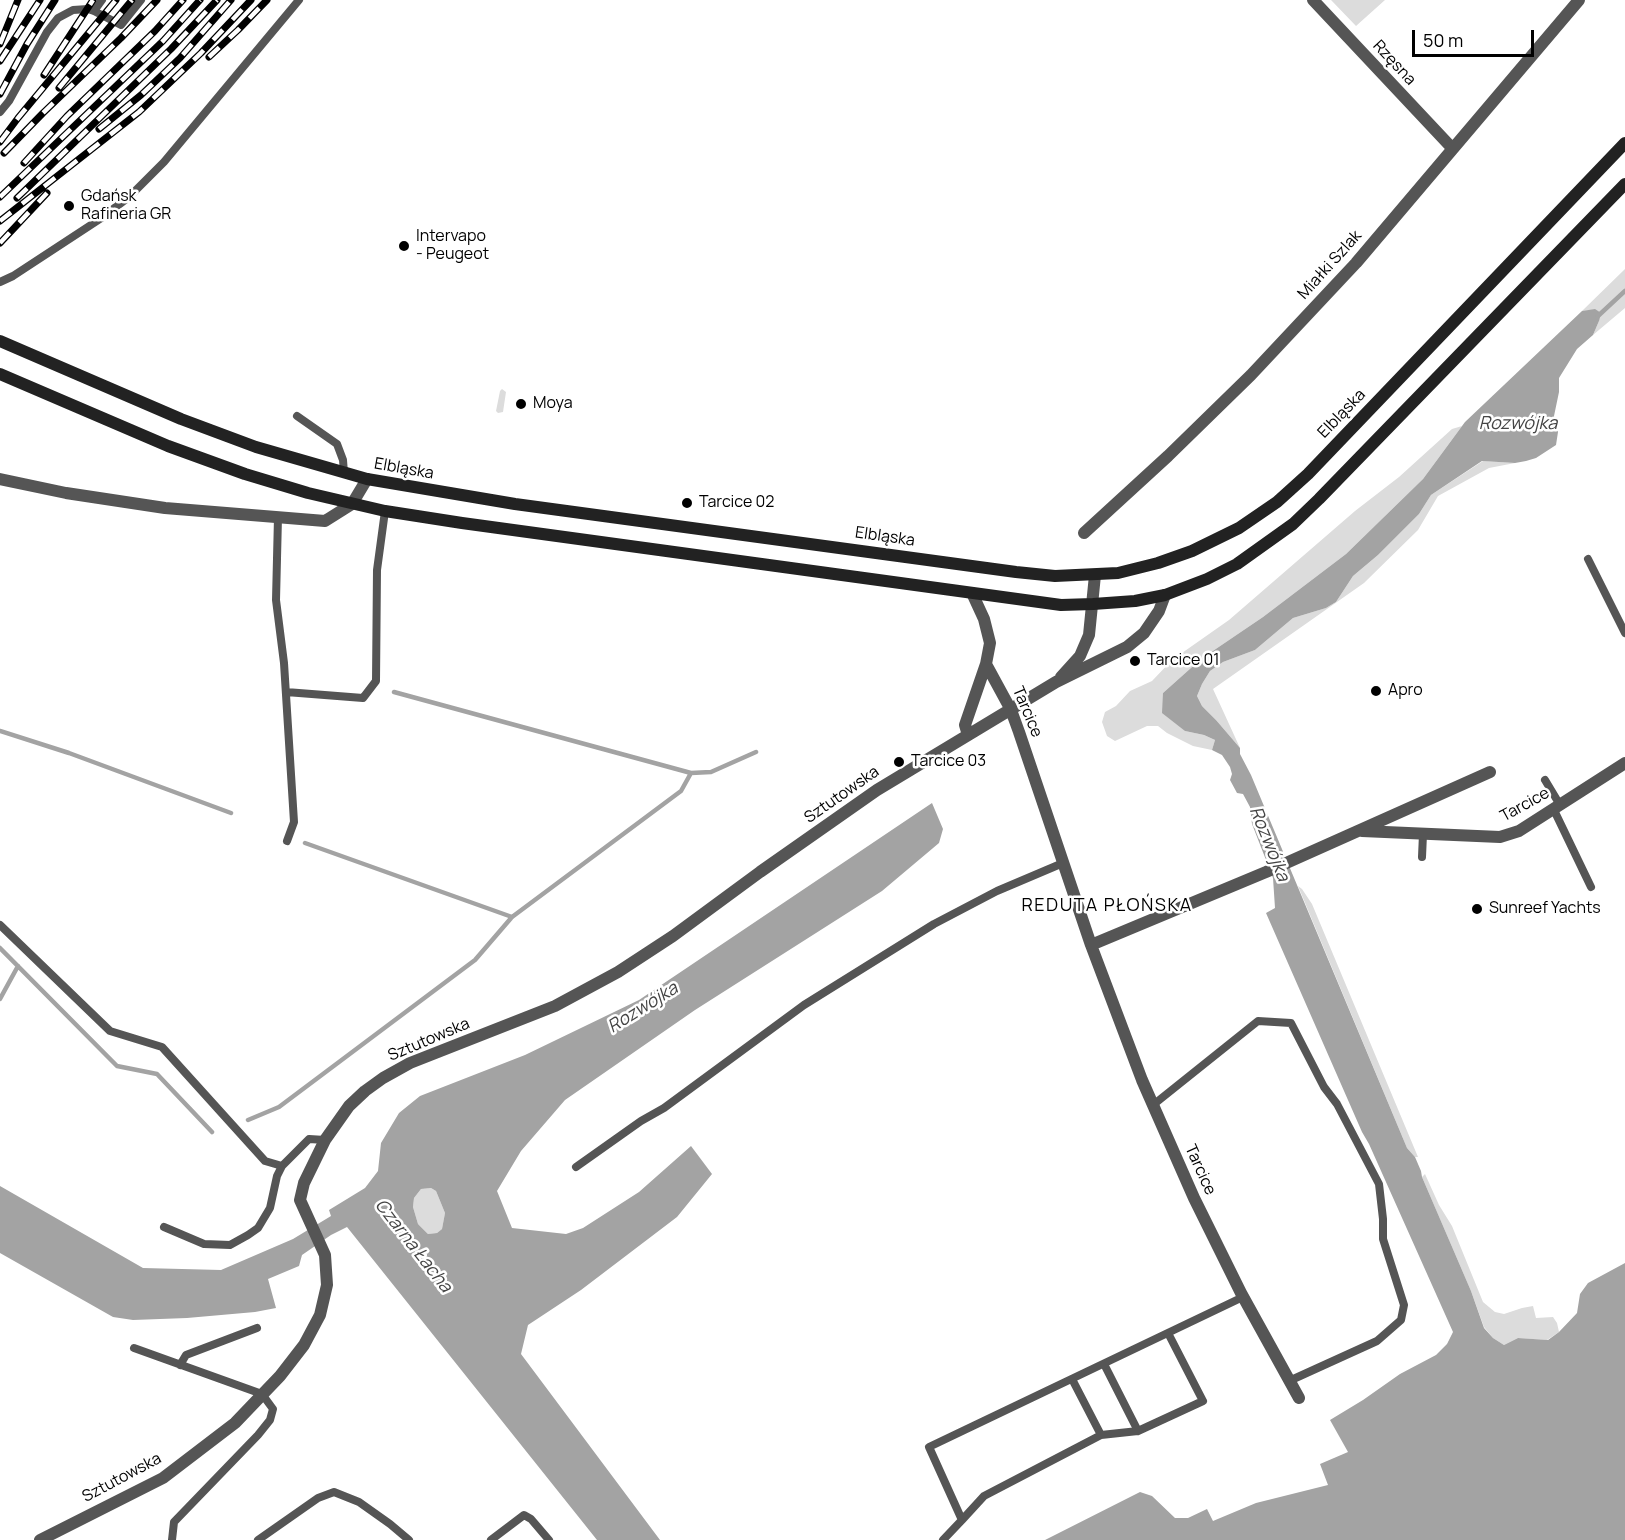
<!DOCTYPE html>
<html>
<head>
<meta charset="utf-8">
<style>
	body { margin:0 }
	#map { position:relative; width:1625px; height:1540px; overflow:hidden; background:#fff; font-family:Manrope,sans-serif }
	canvas { display:block }
	.scale { position:absolute; left:1412px; top:30px; width:122px; height:27px; box-sizing:border-box; border:3px solid #000; border-top:0; padding-left:8px; font-size:18px; line-height:21px; white-space:nowrap; color:#000; -webkit-text-stroke:4px #fff; paint-order:stroke }
</style>
</head>
<body>
<div id="map">
<canvas width="1625" height="1540"></canvas>
<div class="scale">50 m</div>
</div>
<script>
const ctx = document.querySelector('canvas').getContext('2d');
ctx.lineJoin = 'round';
function fillPath(path, color) {
  ctx.fillStyle = color;
  ctx.fill(path, 'evenodd');
}
function shape(rows) {
  const path = new Path2D();
  for (const r of rows) {
    path.moveTo(r[0], r[1]);
    for (let i = 2; i < r.length; i += 2) path.lineTo(r[i], r[i + 1]);
  }
  return path;
}
function trace(path, color, width, dash) {
  ctx.strokeStyle = color;
  ctx.lineWidth = width;
  ctx.lineCap = dash ? 'butt' : 'round';
  ctx.setLineDash(dash || []);
  ctx.stroke(path);
}
function write(font, color, halo, rows, align = 'center') {
  ctx.font = font + ' Manrope,sans-serif';
  ctx.lineWidth = 5;
  ctx.setLineDash([]);
  ctx.textBaseline = 'middle';
  ctx.strokeStyle = halo;
  ctx.fillStyle = color;
  for (const [text, x, y, turn = 0] of rows) {
    ctx.save();
    ctx.translate(x, y);
    ctx.rotate((+turn || 0) * Math.PI / 180);
    ctx.textAlign = isNaN(turn) ? turn : align;
    if (halo) ctx.strokeText(text, 0, 0);
    ctx.fillText(text, 0, 0);
    ctx.restore();
  }
}
fillPath(shape([
	[1331,0,1385,0,1356,26],
	[1625,269,1625,308,1593,335,1599,321,1595,310,1582,311],
	[502,389,506,392,503,412,498,413,496,411,500,391],
	[1462,426,1423,479,1346,554,1263,617,1201,659,1163,693,1185,731,1204,735,1215,740,1212,750,1193,746,1167,733,1158,726,1147,726,1115,741,1107,736,1102,722,1105,712,1116,706,1130,691,1152,681,1172,660,1229,620,1355,511,1399,477,1452,429],
	[1483,461,1515,463,1489,468,1438,496,1418,530,1364,583,1213,689,1240,748,1216,720,1202,706,1197,696,1202,684,1210,671,1223,662,1255,650,1293,618,1326,608,1336,602,1353,576,1378,555,1419,514,1431,495],
	[1298,886,1302,889,1312,904,1418,1157,1415,1157,1407,1148],
	[1425,1174,1439,1205,1452,1226,1483,1302,1495,1312,1504,1314,1522,1308,1533,1306,1536,1318,1553,1317,1557,1323,1559,1332,1547,1340,1518,1338,1504,1345,1493,1338,1484,1327,1471,1291,1422,1177],
	[431,1188,436,1191,445,1213,442,1229,437,1233,428,1234,418,1224,413,1207,414,1198,421,1189]
]), '#dcdcdc');
fillPath(shape([
	[1595,309,1601,313,1599,321,1593,335,1577,349,1559,378,1559,392,1554,416,1558,432,1556,445,1536,458,1526,461,1515,463,1482,461,1431,495,1419,514,1378,555,1353,576,1336,602,1326,608,1293,618,1255,650,1223,662,1210,671,1202,684,1197,696,1202,706,1216,720,1240,748,1240,754,1251,775,1407,1148,1415,1157,1421,1171,1422,1177,1471,1291,1484,1328,1493,1338,1504,1345,1518,1338,1548,1340,1559,1332,1577,1313,1580,1294,1588,1283,1625,1263,1625,1540,1045,1540,1140,1492,1152,1496,1175,1518,1188,1518,1207,1509,1213,1521,1256,1503,1328,1485,1320,1464,1348,1452,1330,1420,1363,1400,1400,1374,1436,1355,1447,1344,1453,1332,1369,1144,1362,1132,1266,913,1275,908,1273,878,1252,824,1250,807,1243,794,1237,793,1230,780,1232,774,1230,767,1222,755,1212,750,1215,740,1204,735,1185,731,1162,713,1163,693,1201,659,1263,617,1346,554,1423,479,1465,422,1582,311],
	[932,803,943,829,939,843,882,891,695,1010,565,1100,521,1151,497,1191,512,1228,566,1234,583,1228,639,1192,691,1146,712,1174,677,1217,581,1290,528,1325,521,1354,660,1540,597,1540,347,1227,331,1235,302,1255,299,1266,268,1279,276,1308,255,1312,187,1318,133,1320,113,1317,0,1253,0,1186,143,1268,221,1270,293,1239,331,1216,329,1210,365,1188,378,1171,381,1143,399,1113,420,1096,525,1055,639,1000],
	[431,1188,436,1191,445,1213,442,1229,437,1233,428,1234,418,1224,413,1207,414,1198,421,1189]
]), '#a3a3a3');
trace(shape([
	[1598,316,1625,291],
	[394,692,691,773],
	[0,731,69,753,231,813],
	[305,843,512,917],
	[0,948,117,1066,157,1074,212,1132],
	[0,999,18,966],
	[248,1120,279,1107,475,960,512,917,681,791,691,773,711,772,756,752]
]), '#a3a3a3', 4.5);
trace(shape([
	[94,11,102,0],
	[0,112,9,101,47,32,58,18,73,10,88,9,94,11,121,25,141,0],
	[0,282,13,276,103,217,130,196,164,162,299,0],
	[297,416,337,444,343,460,344,473],
	[278,517,276,600,284,663,294,822,287,841],
	[1588,559,1625,633],
	[286,692,363,698,376,681,377,570,385,511],
	[1545,780,1560,805],
	[1553,808,1591,887],
	[1422,857,1423,834],
	[0,925,110,1031,162,1047,265,1161,282,1166,309,1139,325,1140],
	[1153,1105,1258,1021,1291,1023,1324,1087,1337,1104,1379,1184,1383,1219,1383,1239,1404,1305,1401,1320,1377,1341,1289,1381],
	[576,1167,641,1121,664,1108,804,1005,934,924,997,891,1063,863],
	[164,1227,204,1244,230,1245,248,1235,258,1228,270,1208,277,1176,282,1166],
	[134,1348,262,1394,273,1409,270,1420,258,1435,174,1522,172,1540],
	[1104,1364,1138,1431,1203,1401,1168,1333],
	[180,1365,186,1355,257,1328],
	[1101,1435,1138,1431],
	[962,1520,984,1496,1101,1435,1072,1379],
	[258,1540,318,1498,334,1492,359,1502,390,1524,409,1540],
	[491,1540,524,1515,531,1519,549,1540],
	[943,1540,962,1520,929,1447,1243,1297]
]), '#555', 8);
trace(shape([
	[1313,0,1452,148],
	[0,479,66,493,165,508,325,521,352,504,367,479],
	[1084,533,1168,456,1251,375,1356,263,1579,0],
	[986,664,1011,710,1019,732,1091,945,1142,1080,1194,1198,1241,1293,1299,1398],
	[1061,677,1080,656,1089,635,1095,575],
	[968,735,965,725,986,664,990,643,984,619,972,593],
	[1362,831,1500,837,1519,831,1625,763],
	[1091,945,1266,872,1490,772],
	[40,1540,163,1478,235,1423,280,1376,304,1345,320,1315,327,1285,325,1255,300,1200,304,1183,325,1140,349,1106,365,1091,383,1078,410,1063,555,1006,618,972,673,936,760,872,877,790,1056,682,1127,647,1144,633,1159,611,1165,595]
]), '#555', 12);
trace(shape([
	[0,341,181,419,256,447,367,479,515,504,1016,572,1055,576,1118,573,1158,563,1192,551,1239,528,1277,502,1308,474,1625,143],
	[0,374,168,446,245,474,308,493,385,511,462,523,1061,605,1093,604,1135,601,1165,595,1207,579,1237,564,1293,524,1319,499,1625,184]
]), '#222', 12);
const rail = shape([
	[0,44,18,0],
	[209,57,238,30,267,0],
	[0,61,40,0],
	[44,75,93,0],
	[59,88,132,0],
	[0,94,27,44,55,0],
	[99,129,141,95,180,58,231,0],
	[0,142,18,118,116,0],
	[4,153,43,113,121,38,157,0],
	[24,163,67,116,155,31,183,0],
	[0,197,163,41,200,0],
	[17,198,171,49,217,0],
	[0,221,139,112,201,53,251,0],
	[0,243,47,193]
]);
trace(rail, '#000', 7);
trace(rail, '#fff', 4.5, [14]);
for (const [x, y, r, color] of [
	[69,206,6,"#000"],
	[404,246,6,"#000"],
	[521,404,6,"#000"],
	[687,503,6,"#000"],
	[1135,661,6,"#000"],
	[1376,691,6,"#000"],
	[899,762,6,"#000"],
	[1477,909,6,"#000"]
]) {
  const dot = new Path2D();
  dot.arc(x, y, r, 0, 2 * Math.PI);
  ctx.fillStyle = color;
  ctx.fill(dot);
  trace(dot, '#fff', 2);
}
write('16px', '#000', '#fff', [
	["Rzęsna",1394,63,47],
	["Miałki Szlak",1330,265,-48],
	["Elbląska",1342,414,-46],
	["Elbląska",404,469,10],
	["Elbląska",885,537,8],
	["Tarcice",1027,712,67],
	["Sztutowska",842,795,-35],
	["Tarcice",1525,805,-29],
	["Sztutowska",429,1040,-23],
	["Tarcice",1200,1170,66],
	["Sztutowska",122,1478,-28]
]);
write('16px', '#000', '#fff', [
	["Gdańsk",81,197],
	["Rafineria GR",81,215],
	["Intervapo",416,237],
	["- Peugeot",416,255],
	["Moya",533,404],
	["Tarcice 02",699,503],
	["Tarcice 01",1147,661],
	["Apro",1388,691],
	["Tarcice 03",911,762],
	["Sunreef Yachts",1489,909]
], 'left');
write('italic 18px', '#444', '#fff', [
	["Rozwójka",1518,424],
	["Rozwójka",1269,844,68],
	["Rozwójka",643,1008,-32],
	["Czarna Łacha",413,1246,52]
]);
ctx.letterSpacing = '1.5px';
write('18px', '#000', '#fff', [
	["REDUTA PŁOŃSKA",1107,906]
]);
ctx.letterSpacing = '0px';
</script>
</body>
</html>
